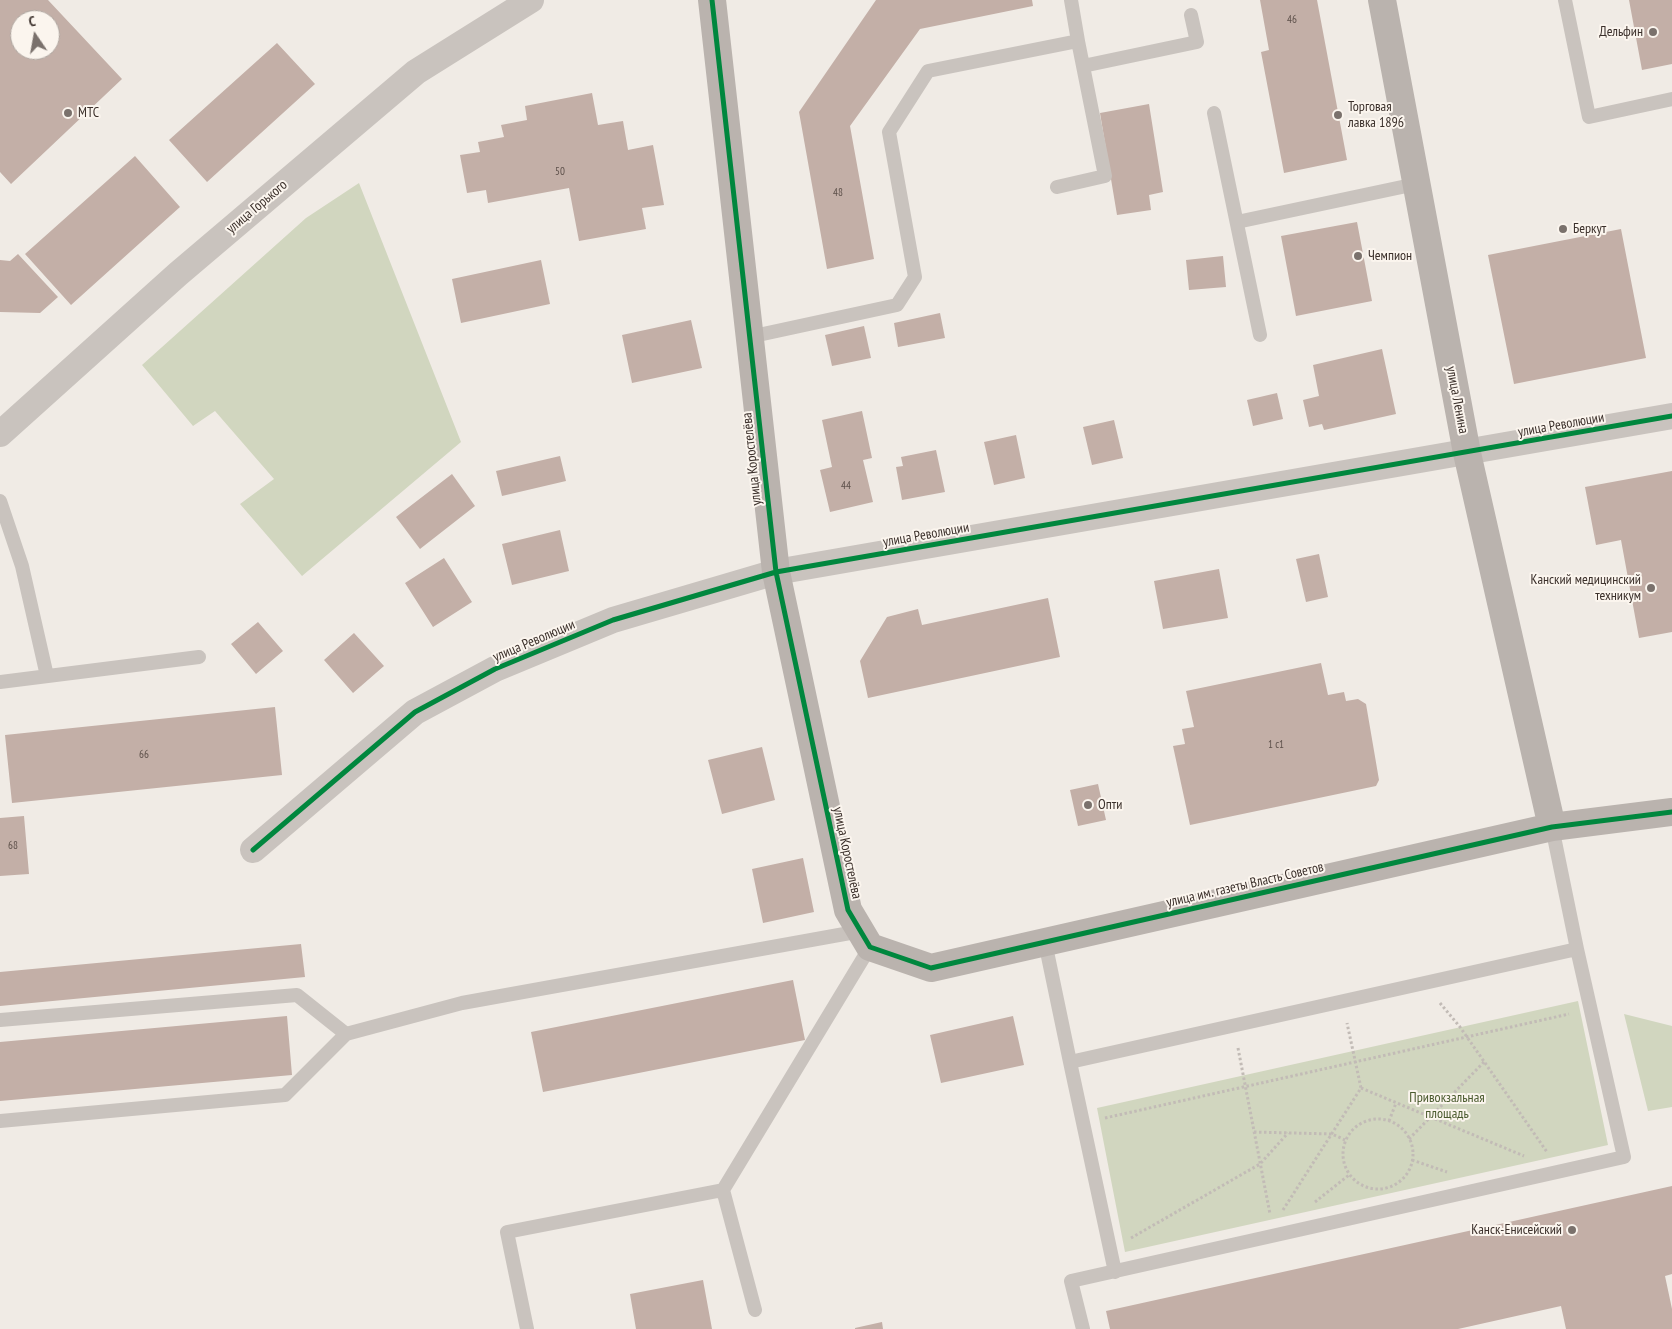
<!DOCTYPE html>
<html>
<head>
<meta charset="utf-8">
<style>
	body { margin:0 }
	#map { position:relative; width:1672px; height:1329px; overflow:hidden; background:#f0ebe5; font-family:"PT Sans Narrow",sans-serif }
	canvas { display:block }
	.north { position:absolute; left:10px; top:10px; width:50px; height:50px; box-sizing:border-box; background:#fbf5ee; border:1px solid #aea6a0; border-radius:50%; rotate:348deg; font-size:14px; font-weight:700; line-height:20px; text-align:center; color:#3b302b }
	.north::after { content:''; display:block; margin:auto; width:18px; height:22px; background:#7a716c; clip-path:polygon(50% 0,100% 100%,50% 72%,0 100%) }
</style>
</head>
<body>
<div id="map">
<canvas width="1672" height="1329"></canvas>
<div class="north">С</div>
</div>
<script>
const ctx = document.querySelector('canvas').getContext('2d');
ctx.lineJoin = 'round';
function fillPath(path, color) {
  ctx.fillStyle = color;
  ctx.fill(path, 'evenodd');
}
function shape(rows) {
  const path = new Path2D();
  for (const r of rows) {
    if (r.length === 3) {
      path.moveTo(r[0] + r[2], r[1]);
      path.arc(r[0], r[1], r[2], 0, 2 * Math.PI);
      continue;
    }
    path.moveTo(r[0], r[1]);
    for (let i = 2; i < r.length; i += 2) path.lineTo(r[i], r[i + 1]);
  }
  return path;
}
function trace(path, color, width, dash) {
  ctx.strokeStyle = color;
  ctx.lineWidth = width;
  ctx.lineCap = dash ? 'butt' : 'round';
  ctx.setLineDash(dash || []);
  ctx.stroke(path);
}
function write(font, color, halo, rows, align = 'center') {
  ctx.font = font + ' "PT Sans Narrow",sans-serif';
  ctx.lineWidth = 4;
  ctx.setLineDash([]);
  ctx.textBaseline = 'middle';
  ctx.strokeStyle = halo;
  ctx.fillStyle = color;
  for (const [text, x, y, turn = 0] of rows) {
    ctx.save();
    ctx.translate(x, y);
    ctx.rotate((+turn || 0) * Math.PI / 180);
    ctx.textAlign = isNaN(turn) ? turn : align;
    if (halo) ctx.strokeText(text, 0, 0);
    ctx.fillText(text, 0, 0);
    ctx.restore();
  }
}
fillPath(shape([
	[359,183,461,442,302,576,240,504,274,479,215,411,193,426,142,365,306,218],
	[1578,1001,1608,1145,1125,1252,1097,1108],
	[1624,1014,1672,1026,1672,1107,1648,1111]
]), '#d1d6bf');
fillPath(shape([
	[0,0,48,0,122,79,11,184,0,172],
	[20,20,50,20,50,50,20,50],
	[876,0,1032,0,1033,6,920,29,850,126,874,259,827,269,799,112],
	[1260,0,1317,0,1347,160,1284,173,1261,52,1269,50],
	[1629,0,1672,0,1672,64,1642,70],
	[277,43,315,84,207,182,169,140],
	[592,93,598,125,623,121,628,150,653,145,664,205,642,208,646,229,579,241,569,188,488,203,486,190,467,193,460,155,480,152,478,142,504,137,501,125,527,120,525,106],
	[1149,104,1163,192,1149,195,1151,210,1117,215,1100,113],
	[135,156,180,207,71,305,25,254],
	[1357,222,1372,301,1296,316,1281,236],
	[1621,229,1646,358,1514,384,1488,255],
	[18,254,58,297,40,313,0,312,0,260,10,261],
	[1223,256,1226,287,1189,290,1186,260],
	[541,260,550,304,461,323,452,279],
	[940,313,945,338,898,347,894,323],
	[691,320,702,368,632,383,622,335],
	[864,326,871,358,832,366,825,335],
	[1382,349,1396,414,1324,430,1322,424,1309,427,1303,400,1319,396,1313,365],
	[1277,393,1283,419,1253,426,1247,400],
	[862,411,872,458,863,460,873,502,830,512,820,470,832,467,822,420],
	[1114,420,1123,458,1092,465,1083,427],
	[1016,435,1025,478,994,485,984,442],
	[936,450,945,492,902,500,896,467,903,466,901,457],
	[560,456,566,481,502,496,496,471],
	[1672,471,1672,632,1639,638,1621,540,1596,545,1585,487],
	[452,474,475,506,420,549,396,517],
	[560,530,569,571,512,585,502,544],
	[1319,554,1328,597,1306,602,1296,559],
	[444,558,472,602,433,627,405,583],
	[1219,569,1228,618,1163,629,1154,581],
	[1048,598,1060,657,868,698,860,661,887,617,918,609,922,625],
	[258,622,283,651,256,674,231,644],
	[354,633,384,666,353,693,324,660],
	[1321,663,1328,695,1344,692,1346,701,1358,699,1366,704,1379,780,1376,786,1190,825,1173,746,1185,744,1182,729,1194,727,1186,691],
	[275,707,282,775,12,803,5,735],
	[762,747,775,800,722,814,708,760],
	[1098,784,1106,820,1078,826,1070,790],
	[24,816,29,874,0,876,0,818],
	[803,858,814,912,763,923,752,869],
	[301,944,305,977,0,1006,0,972],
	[793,980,805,1040,543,1092,531,1032],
	[287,1016,292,1075,0,1101,0,1042],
	[1013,1016,1024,1065,941,1083,930,1035],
	[1672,1186,1672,1274,1665,1276,1672,1309,1672,1329,1566,1329,1561,1306,1458,1329,1110,1329,1106,1311],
	[703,1280,712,1329,636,1329,630,1294],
	[882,1322,883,1329,855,1329,855,1328]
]), '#c3afa7');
trace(shape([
	[1440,1003,1460,1027,1547,1152],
	[1238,1048,1270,1214],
	[1361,1088,1524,1156],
	[1105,1118,1569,1014],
	[1378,1154,35],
	[1389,1121,1396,1103],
	[1254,1132,1332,1134,1345,1140],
	[1409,1139,1484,1062],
	[1412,1160,1447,1172],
	[1315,1202,1349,1175],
	[1283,1210,1361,1088,1347,1023],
	[1131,1238,1260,1164,1288,1133]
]), '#c2bbb6', 3, [2.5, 2.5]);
trace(shape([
	[1565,0,1589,117,1672,99],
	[1083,66,1197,42,1191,15],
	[1214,113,1260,335],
	[1057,187,1105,176,1078,41],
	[1237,222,1416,184],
	[749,337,897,305,915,277,889,132,928,71,1078,41,1071,0],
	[0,501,22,566,47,676],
	[0,682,199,657],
	[1045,942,1070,1062],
	[0,1020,297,995,346,1034],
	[0,1121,285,1095,346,1034,462,1003,861,931],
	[1115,1272,1070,1062,1577,949],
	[755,1310,723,1190,870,947],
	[527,1329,507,1232,723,1190],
	[1083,1329,1071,1281,1624,1157,1577,949,1552,827]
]), '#c9c3be', 14);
trace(shape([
	[0,434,178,274,416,72,531,0],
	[253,850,415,712,495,669,613,620,776,572,1672,416]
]), '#c9c3be', 26);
trace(shape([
	[712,0,776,572,848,910,870,947,931,968,1552,827,1672,812],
	[1382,0,1467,453,1552,827]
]), '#bab3ae', 28);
trace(shape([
	[712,0,776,572,848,910,870,947,931,968,1552,827,1672,812],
	[253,850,415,712,495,669,613,620,776,572,1672,416]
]), '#00873e', 5);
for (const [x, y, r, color] of [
	[1653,32,5,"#7a716c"],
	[68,113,5,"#7a716c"],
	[1338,115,5,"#7a716c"],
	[1563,229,5,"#7a716c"],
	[1358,256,5,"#7a716c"],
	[1651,588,5,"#7a716c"],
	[1088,805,5,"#7a716c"],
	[1572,1230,5,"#7a716c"]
]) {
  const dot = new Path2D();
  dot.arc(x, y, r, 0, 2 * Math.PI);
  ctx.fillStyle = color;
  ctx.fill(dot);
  trace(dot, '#fbf5ee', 2);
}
write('11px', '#5d504a', null, [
	["46",1292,20],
	["50",560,172],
	["48",838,193],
	["44",846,486],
	["1 с1",1276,745],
	["66",144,755],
	["68",13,846]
]);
write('14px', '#3b302b', '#fbf5ee', [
	["Дельфин",1643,32,"right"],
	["Торговая",1348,107],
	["лавка 1896",1348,123],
	["МТС",78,113],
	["Беркут",1573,229],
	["Чемпион",1368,256],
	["Канский медицинский",1641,580,"right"],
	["техникум",1641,596,"right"],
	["Опти",1098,805],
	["Канск-Енисейский",1562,1230,"right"]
], 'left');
write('14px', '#3b302b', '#fbf5ee', [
	["улица Горького",257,207,-40],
	["улица Ленина",1457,400,79],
	["улица Революции",1561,425,-10],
	["улица Коростелёва",752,459,-96],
	["улица Революции",926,535,-10],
	["улица Революции",534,641,-23],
	["улица Коростелёва",847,853,78],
	["улица им. газеты Власть Советов",1245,885,-13]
]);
write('14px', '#4a5a2e', '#fbf5ee', [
	["Привокзальная",1447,1098],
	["площадь",1447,1114]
]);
</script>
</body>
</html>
